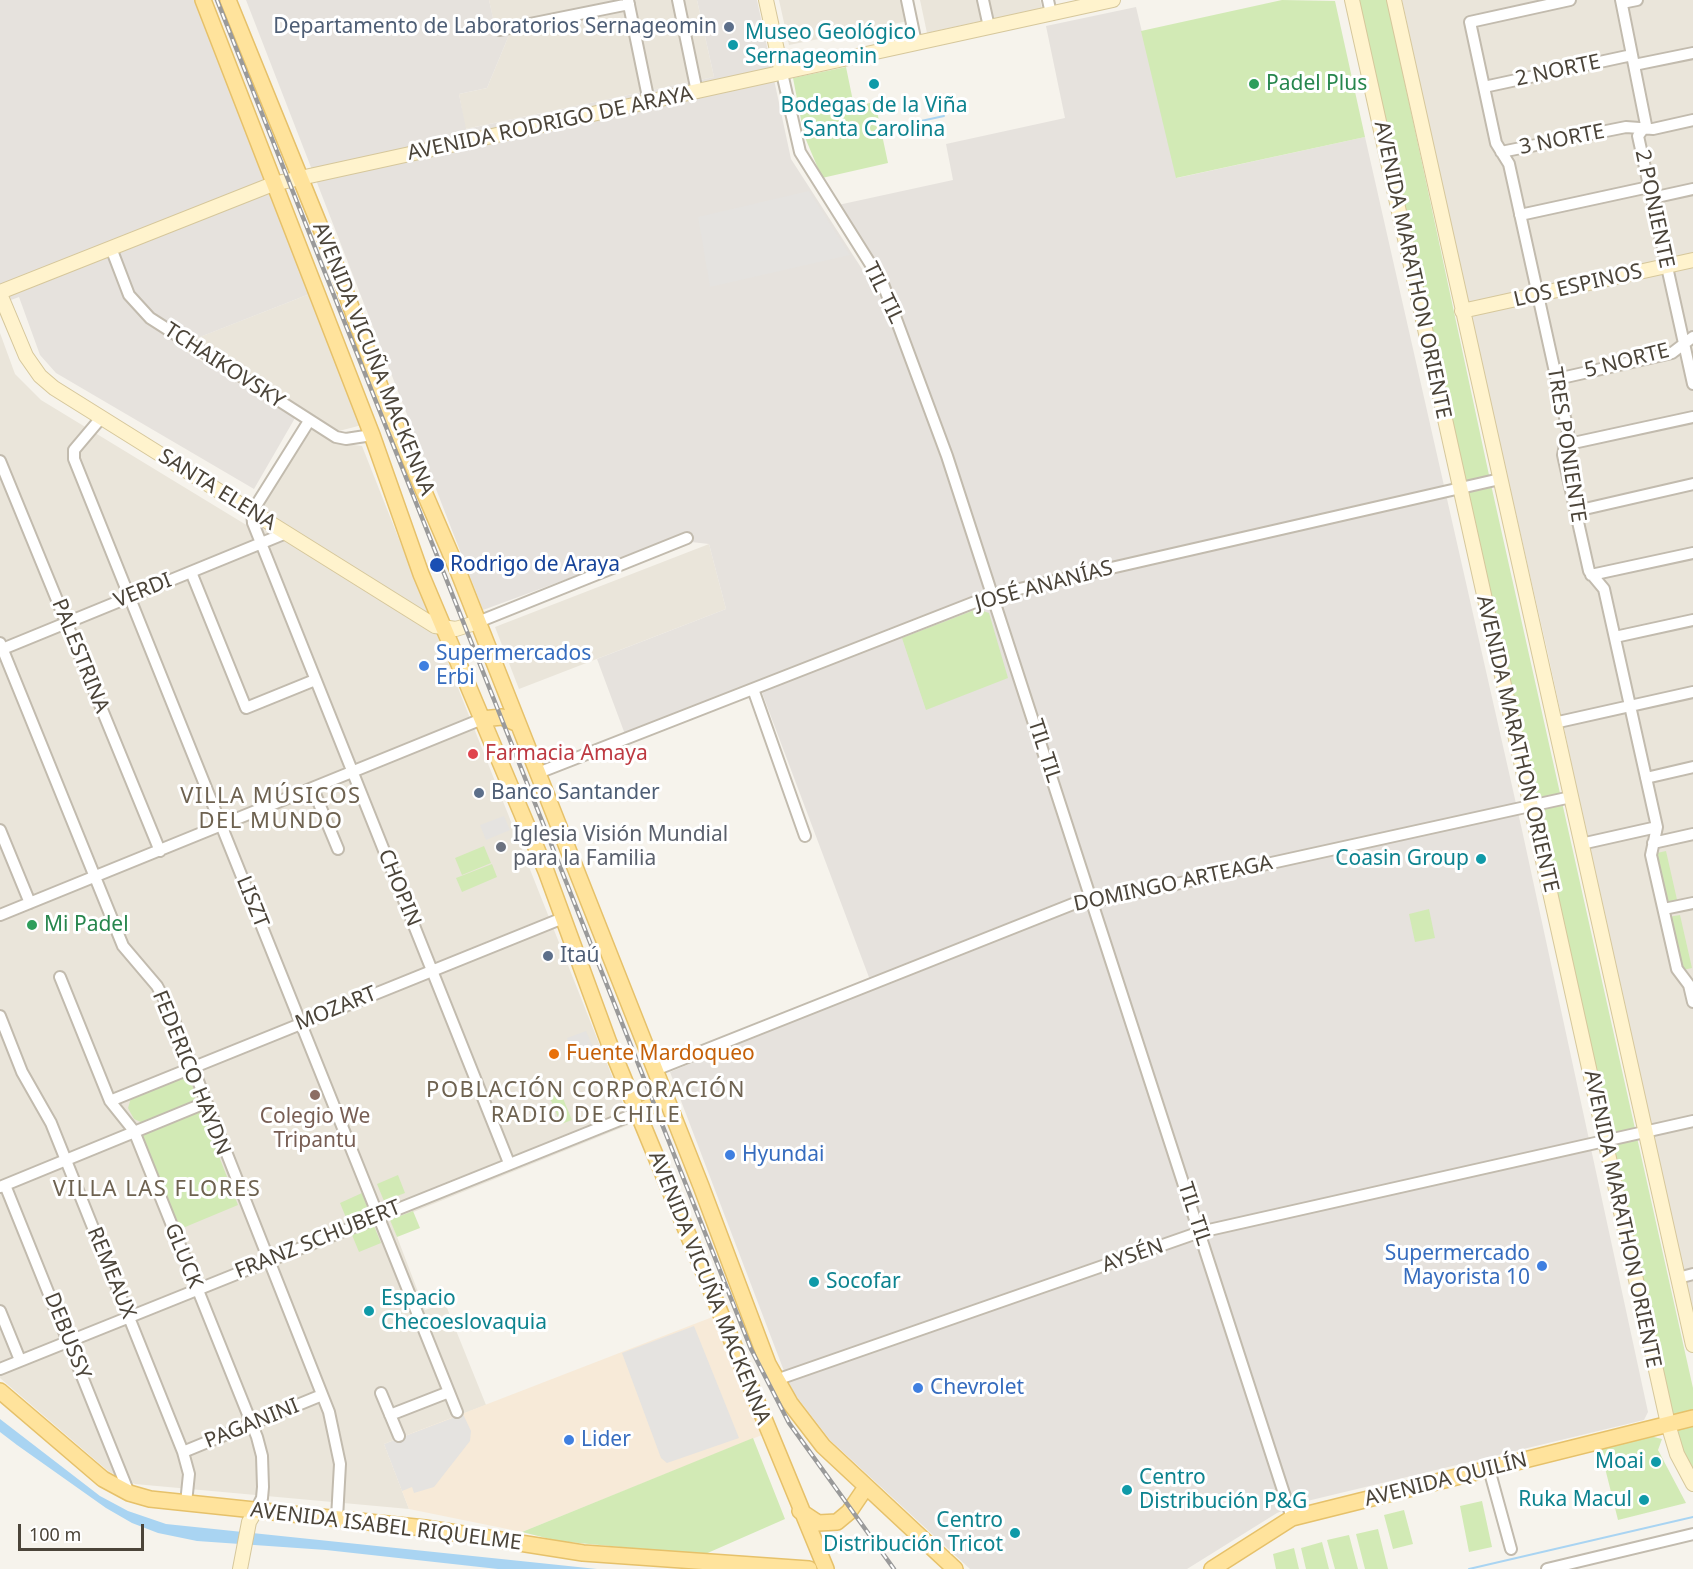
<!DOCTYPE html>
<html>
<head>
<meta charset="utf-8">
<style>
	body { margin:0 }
	#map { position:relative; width:1693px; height:1569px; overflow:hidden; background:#f6f3ec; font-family:"Noto Sans",sans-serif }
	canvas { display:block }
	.scale { position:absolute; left:18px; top:1524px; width:126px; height:27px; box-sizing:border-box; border:3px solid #4b4439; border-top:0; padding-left:8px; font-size:18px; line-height:21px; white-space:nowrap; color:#4b4439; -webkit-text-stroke:4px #fff; paint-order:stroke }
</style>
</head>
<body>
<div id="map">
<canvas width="1693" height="1569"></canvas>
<div class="scale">100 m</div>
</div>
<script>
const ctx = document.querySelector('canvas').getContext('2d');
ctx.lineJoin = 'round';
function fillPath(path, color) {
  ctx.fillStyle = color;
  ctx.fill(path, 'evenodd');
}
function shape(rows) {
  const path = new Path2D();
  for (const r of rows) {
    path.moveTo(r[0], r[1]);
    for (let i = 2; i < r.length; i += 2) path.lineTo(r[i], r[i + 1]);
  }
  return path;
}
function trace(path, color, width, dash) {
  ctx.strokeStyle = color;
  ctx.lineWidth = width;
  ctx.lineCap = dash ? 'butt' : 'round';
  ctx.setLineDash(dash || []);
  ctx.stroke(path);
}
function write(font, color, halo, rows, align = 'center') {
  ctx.font = font + ' "Noto Sans",sans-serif';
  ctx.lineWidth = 6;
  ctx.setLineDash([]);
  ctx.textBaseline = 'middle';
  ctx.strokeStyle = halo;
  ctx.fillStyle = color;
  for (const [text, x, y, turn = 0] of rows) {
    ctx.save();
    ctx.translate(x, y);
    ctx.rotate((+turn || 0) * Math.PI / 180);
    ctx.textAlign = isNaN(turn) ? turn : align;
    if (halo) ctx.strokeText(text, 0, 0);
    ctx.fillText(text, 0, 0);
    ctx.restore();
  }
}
fillPath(shape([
	[489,0,619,0,620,3,495,28],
	[628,0,697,0,714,77,465,129,459,94,487,88,509,35,629,10],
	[779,0,903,0,908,21,789,45],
	[920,0,1040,0,1042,8,927,33],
	[1402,0,1693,0,1693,1331,1548,654,1465,292],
	[312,293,362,425,339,431,328,426,192,340],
	[0,333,15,374,41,400,248,526,313,428,339,443,362,446,631,1124,391,1221,425,1310,445,1303,486,1405,384,1444,409,1509,135,1484,108,1471,0,1378],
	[709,544,726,609,519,689,495,627]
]), '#eae5da');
fillPath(shape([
	[715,1316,762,1435,522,1532,409,1509,384,1444]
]), '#f7ead8');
fillPath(shape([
	[0,0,194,0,312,293,177,346,295,418,254,489,56,373,40,355,19,297,0,304],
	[246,0,489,0,497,36,509,35,487,88,459,94,466,129,714,77,697,0,757,0,791,159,882,300,896,297,838,205,953,180,946,144,1065,118,1046,26,1136,7,1177,178,1365,137,1522,830,1648,1412,1644,1420,1303,1502,1277,1513,1187,1569,970,1569,830,1440,793,1392,784,1371,670,1072,873,988,761,690,626,737,597,659,726,609,709,544,673,540,483,610]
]), '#e6e2dd');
fillPath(shape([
	[1282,0,1335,1,1365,137,1176,178,1141,31],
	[1356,0,1387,0,1492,489,1693,1388,1693,1478,1680,1454],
	[846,67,854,106,875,102,888,163,822,178,804,135,793,78],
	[977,609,989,613,1008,678,926,710,902,638],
	[484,846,491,863,462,875,455,858],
	[1666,851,1678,904,1666,906,1655,858,1657,853],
	[492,864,497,877,462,892,456,878],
	[1429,909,1435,938,1415,942,1409,914],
	[1680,915,1692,968,1683,970,1679,966,1668,917],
	[183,1077,190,1080,196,1095,193,1102,143,1123,134,1119,128,1108,131,1098],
	[557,1084,572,1120,561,1124,546,1089],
	[198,1111,202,1113,238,1205,178,1230,142,1138,145,1132],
	[398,1175,405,1193,384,1201,377,1184],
	[362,1193,369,1211,347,1220,340,1203],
	[413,1211,420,1228,397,1237,390,1220],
	[374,1226,381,1243,359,1252,352,1235],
	[1650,1436,1662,1439,1658,1450,1686,1503,1618,1520,1600,1448],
	[753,1438,785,1519,703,1555,558,1541,522,1532],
	[1482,1501,1492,1547,1469,1552,1460,1506],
	[1404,1510,1413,1544,1393,1549,1384,1515],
	[1378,1529,1388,1569,1365,1569,1356,1534],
	[1349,1535,1358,1569,1335,1569,1327,1540],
	[1322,1542,1329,1569,1306,1569,1301,1548],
	[1294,1548,1299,1569,1276,1569,1273,1554]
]), '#d2eab5');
fillPath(shape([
	[809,191,850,255,710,287,698,217],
	[504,816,510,830,486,840,480,825],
	[586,1031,593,1047,574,1055,567,1038],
	[694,1326,739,1438,667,1463,661,1458,622,1353],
	[463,1414,471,1431,470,1441,434,1487,414,1493,412,1487,402,1491,384,1444]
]), '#e5e3e0');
fillPath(shape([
	[0,1419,100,1496,128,1511,166,1524,597,1569,498,1569,326,1550,197,1541,158,1533,132,1523,106,1508,17,1445,0,1432]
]), '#a9d4f2');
trace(shape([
	[875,131,944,116],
	[1469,1569,1693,1517]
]), '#a9d4f2', 2);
const street = shape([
	[628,0,649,102],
	[678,0,697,92],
	[907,0,916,43],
	[983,0,989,27],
	[1048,0,1051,14],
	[1570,0,1470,22,1496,143,1509,164,1568,431,1563,455,1589,571,1604,589,1657,827,1651,855,1677,969,1689,985,1693,1002],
	[1621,0,1646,125,1638,136,1693,384],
	[1624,0,1627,2,1637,0],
	[500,30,629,4],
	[1634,65,1693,53],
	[782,73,800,152,883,284,947,456,1292,1518],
	[1484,87,1632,55],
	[1501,152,1626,127,1653,129,1693,120],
	[1652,198,1693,189],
	[1520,215,1649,187],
	[111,248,129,295,150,318,336,437,346,439,372,435],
	[1557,379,1672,353,1693,337],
	[101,418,74,450,74,459,457,1412],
	[309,421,252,512,253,523,509,1163],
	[1564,445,1693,417],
	[0,461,160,851],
	[1576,511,1693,484],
	[191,572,246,708,315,680],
	[1591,575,1693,553],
	[478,622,687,538],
	[1615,637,1693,620],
	[0,643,123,946,157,986,170,1010,329,1412,340,1464,337,1518],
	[0,650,286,533],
	[753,689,805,836],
	[1554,723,1693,692],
	[538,773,993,595,1500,479],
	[1646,778,1693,767],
	[313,789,338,849],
	[0,830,30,903],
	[1653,843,1693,834],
	[1581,844,1657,827],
	[1664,909,1693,903],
	[0,915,482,719],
	[60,977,110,1101,134,1131,257,1437,262,1456,263,1487,262,1498,256,1510],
	[0,1016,22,1072,51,1123,183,1452,189,1474,186,1503],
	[655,1070,1073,904,1117,897,1571,797],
	[110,1101,563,918],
	[5,1185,129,1493],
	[0,1187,205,1103],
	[1678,1278,1693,1274],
	[0,1311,20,1360],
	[0,1369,637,1113],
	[776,1380,1200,1232,1693,1121],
	[381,1393,399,1436],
	[390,1415,449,1392],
	[183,1452,322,1395],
	[1489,1469,1511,1549],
	[1547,1569,1693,1534]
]);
const secondary = shape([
	[766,0,782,73],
	[1352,0,1668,1424,1677,1454,1693,1484],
	[1394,0,1693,1345],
	[0,292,273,184,1113,0],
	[0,294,26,356,40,376,54,388,435,626,456,629,478,622],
	[1462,311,1693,260],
	[240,1569,249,1522,256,1510]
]);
const primary = shape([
	[203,0,372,435,421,574,546,871,609,1043,826,1569],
	[228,0,336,266,388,408,458,571,701,1186,768,1364,790,1403,823,1446,955,1569],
	[482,719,502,717,518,724],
	[637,1113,656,1103,664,1092],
	[0,1391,103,1479,129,1493,150,1499,425,1528,583,1553,809,1569],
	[800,1511,818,1523,837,1522,849,1512,866,1487],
	[1212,1569,1292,1518,1693,1418]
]);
trace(street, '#c2bbae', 14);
trace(secondary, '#d6c79b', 16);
trace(primary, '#e6c16a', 18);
trace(street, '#fff', 10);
trace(secondary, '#fff3cd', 14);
trace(primary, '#ffe39c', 15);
const rail = shape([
	[217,0,751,1349,789,1423,894,1569]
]);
trace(rail, '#9a9a9a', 4.5);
trace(rail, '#fff', 2, [7]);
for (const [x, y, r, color] of [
	[729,27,6,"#5c6f8a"],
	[733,45,6,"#0f9aa8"],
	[874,84,6,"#0f9aa8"],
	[1254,84,6,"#2e9e5b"],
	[437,565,8,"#1a4fb4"],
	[424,666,6,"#3f7fe0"],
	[473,754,6,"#e0444e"],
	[479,793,6,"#5c6f8a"],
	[501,847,6,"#6b7280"],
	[1481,859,6,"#0f9aa8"],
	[32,925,6,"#2e9e5b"],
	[548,956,6,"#5c6f8a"],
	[554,1054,6,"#e8710a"],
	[315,1095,6,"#8d6e63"],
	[730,1155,6,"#3f7fe0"],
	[1542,1266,6,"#3f7fe0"],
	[814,1282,6,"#0f9aa8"],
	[369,1311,6,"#0f9aa8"],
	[918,1388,6,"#3f7fe0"],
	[569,1440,6,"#3f7fe0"],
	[1656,1462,6,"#0f9aa8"],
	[1127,1490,6,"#0f9aa8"],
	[1644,1500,6,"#0f9aa8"],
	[1015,1533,6,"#0f9aa8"]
]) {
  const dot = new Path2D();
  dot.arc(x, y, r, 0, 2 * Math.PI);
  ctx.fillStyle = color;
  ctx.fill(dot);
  trace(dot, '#fff', 2);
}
write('21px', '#4e5e75', '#fff', [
	["Departamento de Laboratorios Sernageomin",717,27,"right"],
	["Banco Santander",491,793],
	["Itaú",560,956]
], 'left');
write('21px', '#0d838f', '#fff', [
	["Museo Geológico",745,33],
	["Sernageomin",745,57],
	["Bodegas de la Viña",874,106,"center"],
	["Santa Carolina",874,130,"center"],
	["Coasin Group",1469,859,"right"],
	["Socofar",826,1282],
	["Espacio",381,1299],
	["Checoeslovaquia",381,1323],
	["Moai",1644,1462,"right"],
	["Centro",1139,1478],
	["Distribución P&G",1139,1502],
	["Ruka Macul",1632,1500,"right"],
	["Centro",1003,1521,"right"],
	["Distribución Tricot",1003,1545,"right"]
], 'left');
write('21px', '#4b4439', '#fff', [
	["2 NORTE",1558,71,-12],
	["AVENIDA RODRIGO DE ARAYA",550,124,-12],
	["3 NORTE",1562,140,-11],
	["2 PONIENTE",1654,209,78],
	["AVENIDA MARATHON ORIENTE",1412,270,78],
	["LOS ESPINOS",1578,286,-13],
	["TIL TIL",883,293,64],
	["AVENIDA VICUÑA MACKENNA",373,359,68],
	["5 NORTE",1627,361,-14],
	["TCHAIKOVSKY",224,366,33],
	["TRES PONIENTE",1566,445,81],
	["SANTA ELENA",217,490,32],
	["JOSÉ ANANÍAS",1044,586,-15],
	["VERDI",143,591,-22],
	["PALESTRINA",80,656,68],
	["AVENIDA MARATHON ORIENTE",1517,744,77],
	["TIL TIL",1044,751,72],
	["DOMINGO ARTEAGA",1173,884,-12],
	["CHOPIN",399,888,68],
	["LISZT",252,902,68],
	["MOZART",336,1009,-22],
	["FEDERICO HAYDN",191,1073,68],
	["TIL TIL",1194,1214,72],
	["AVENIDA MARATHON ORIENTE",1622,1219,78],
	["FRANZ SCHUBERT",318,1240,-22],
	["GLUCK",183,1256,68],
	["AYSÉN",1133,1256,-19],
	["REMEAUX",111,1273,68],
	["AVENIDA VICUÑA MACKENNA",709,1288,68],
	["DEBUSSY",67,1336,68],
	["PAGANINI",252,1424,-22],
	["AVENIDA QUILÍN",1446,1480,-14],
	["AVENIDA ISABEL RIQUELME",386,1527,7]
]);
write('21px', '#27864d', '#fff', [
	["Padel Plus",1266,84],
	["Mi Padel",44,925]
], 'left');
write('21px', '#164399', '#fff', [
	["Rodrigo de Araya",450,565]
], 'left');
write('21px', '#366cbe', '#fff', [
	["Supermercados",436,654],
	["Erbi",436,678],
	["Hyundai",742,1155],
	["Supermercado",1530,1254,"right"],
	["Mayorista 10",1530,1278,"right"],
	["Chevrolet",930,1388],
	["Lider",581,1440]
], 'left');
write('21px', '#be3a42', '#fff', [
	["Farmacia Amaya",485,754]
], 'left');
write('21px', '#5b616d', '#fff', [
	["Iglesia Visión Mundial",513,835],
	["para la Familia",513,859]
], 'left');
write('21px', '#c56008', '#fff', [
	["Fuente Mardoqueo",566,1054]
], 'left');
write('21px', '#785e54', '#fff', [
	["Colegio We",315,1117],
	["Tripantu",315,1141]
]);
ctx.letterSpacing = '1.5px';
write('22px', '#6e6250', '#fff', [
	["VILLA MÚSICOS",271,797],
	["DEL MUNDO",271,822],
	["POBLACIÓN CORPORACIÓN",586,1091],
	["RADIO DE CHILE",586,1116],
	["VILLA LAS FLORES",157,1190]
]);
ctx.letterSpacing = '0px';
</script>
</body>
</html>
